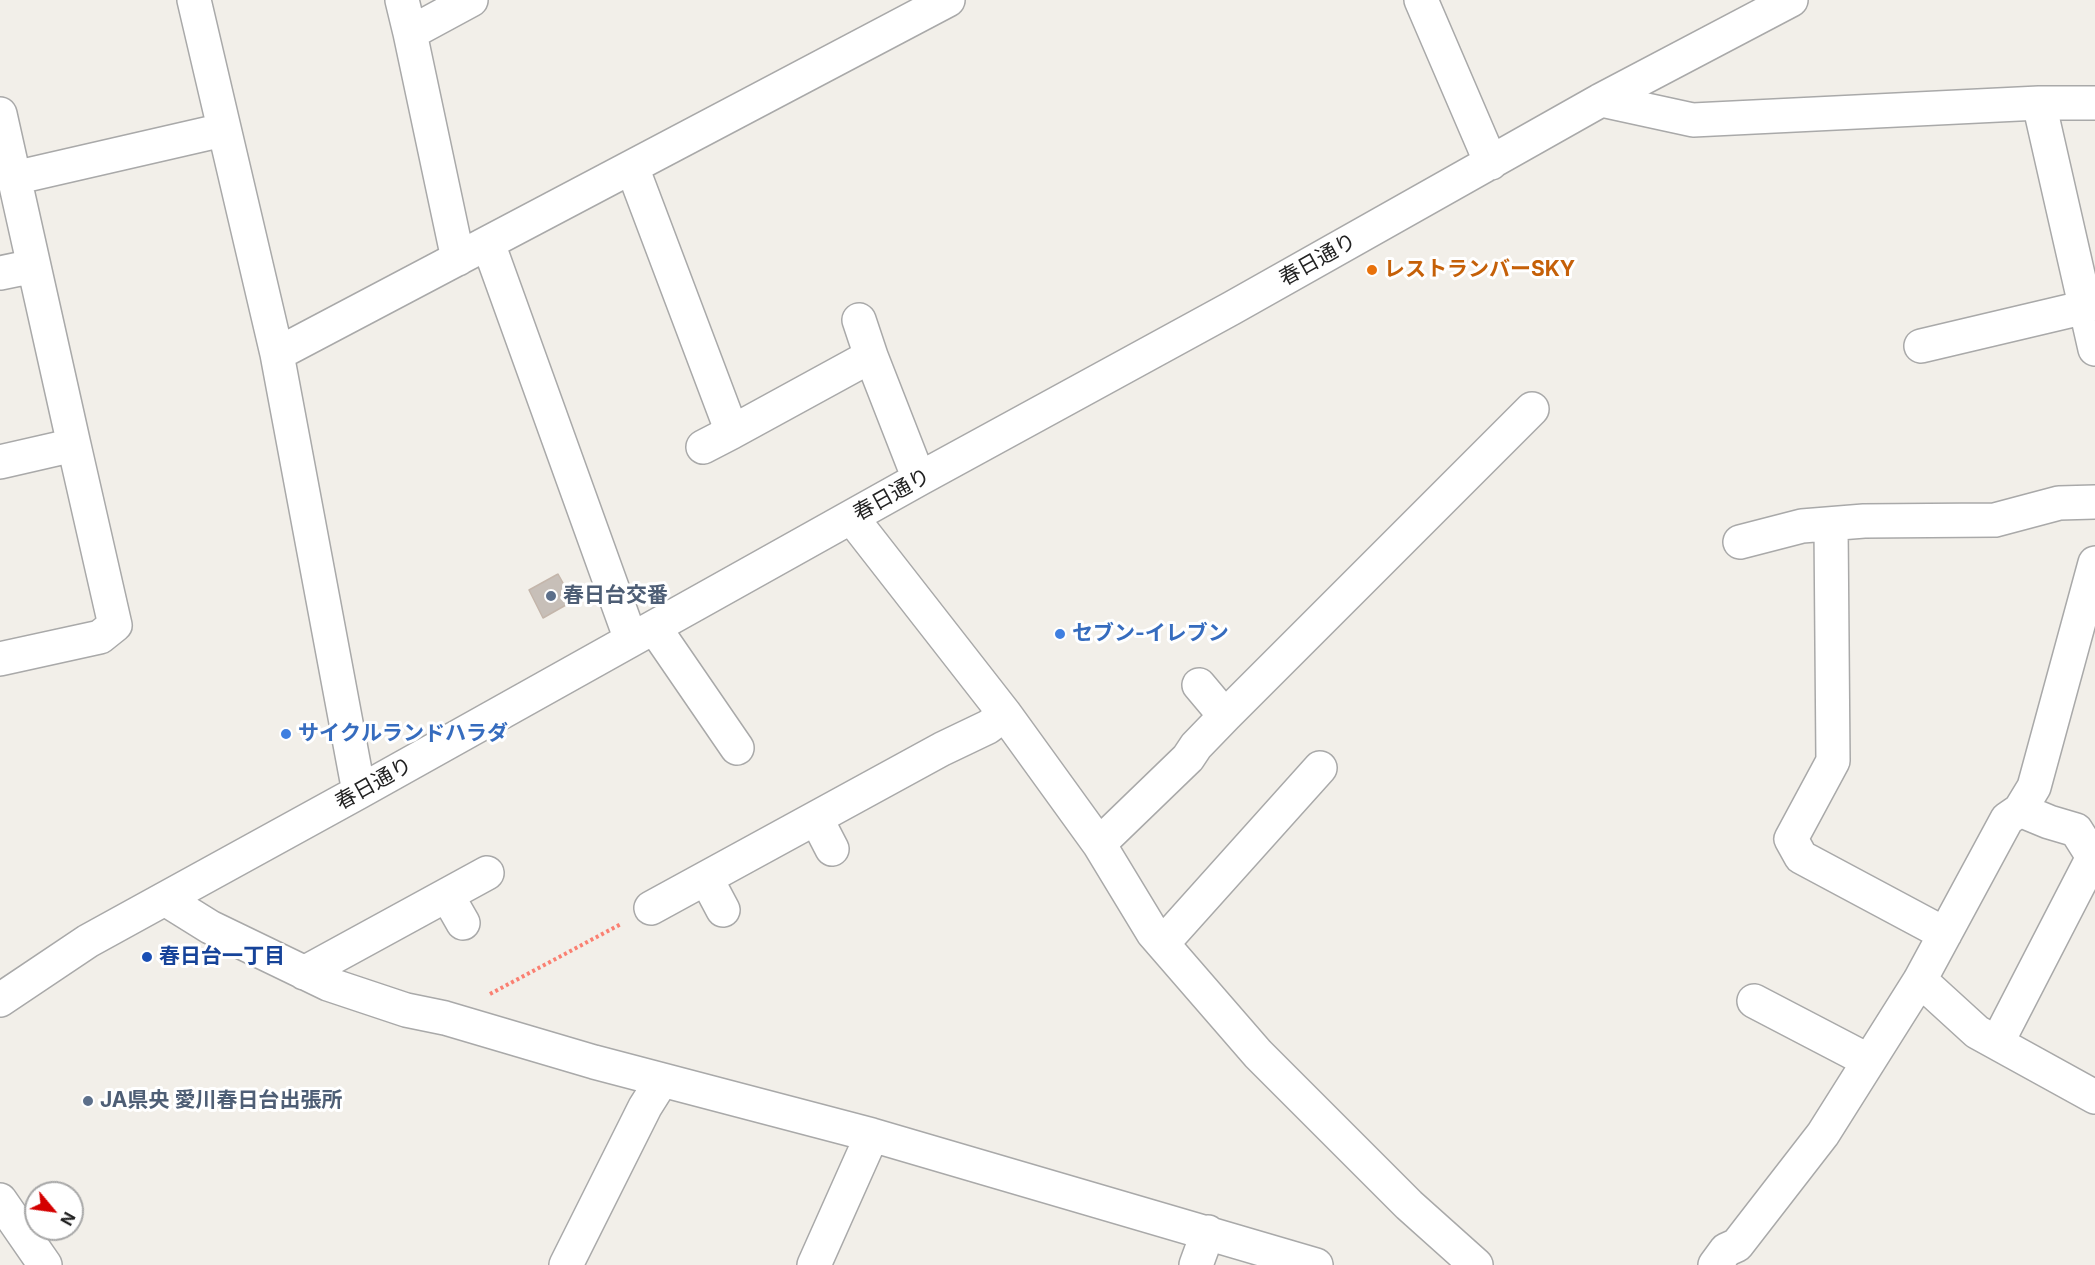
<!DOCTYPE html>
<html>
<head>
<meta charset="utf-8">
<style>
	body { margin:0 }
	#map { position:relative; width:2095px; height:1265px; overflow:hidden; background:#f2efe9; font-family:Inter,sans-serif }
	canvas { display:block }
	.north { position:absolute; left:24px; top:1181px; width:60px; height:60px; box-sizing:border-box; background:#fff; border:2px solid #a7a7a7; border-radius:50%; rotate:119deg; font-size:16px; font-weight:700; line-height:24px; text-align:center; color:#222 }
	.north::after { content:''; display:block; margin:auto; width:21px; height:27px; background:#d40000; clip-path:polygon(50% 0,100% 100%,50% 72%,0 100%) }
</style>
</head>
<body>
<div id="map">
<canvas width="2095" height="1265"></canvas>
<div class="north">N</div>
</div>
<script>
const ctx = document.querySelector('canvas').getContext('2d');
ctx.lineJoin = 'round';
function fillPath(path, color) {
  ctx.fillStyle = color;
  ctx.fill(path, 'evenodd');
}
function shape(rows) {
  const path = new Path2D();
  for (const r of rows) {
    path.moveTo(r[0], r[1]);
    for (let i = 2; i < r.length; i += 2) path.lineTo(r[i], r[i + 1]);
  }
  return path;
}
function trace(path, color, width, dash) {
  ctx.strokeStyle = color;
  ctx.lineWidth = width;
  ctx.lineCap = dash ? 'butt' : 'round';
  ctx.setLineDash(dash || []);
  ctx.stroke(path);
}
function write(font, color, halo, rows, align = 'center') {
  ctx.font = font + ' Inter,"Noto Sans JP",sans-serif';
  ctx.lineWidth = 6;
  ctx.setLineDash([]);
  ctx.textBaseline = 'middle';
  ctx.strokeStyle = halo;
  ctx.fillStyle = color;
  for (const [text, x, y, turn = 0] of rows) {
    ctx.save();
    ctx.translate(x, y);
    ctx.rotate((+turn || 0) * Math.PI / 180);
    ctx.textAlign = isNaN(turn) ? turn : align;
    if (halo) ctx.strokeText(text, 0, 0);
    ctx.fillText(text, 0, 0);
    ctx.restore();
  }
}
const building = shape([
	[558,574,573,601,543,618,529,590,558,574]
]);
fillPath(building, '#c7bfb8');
trace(building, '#c4b6ab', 1.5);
const minor = shape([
	[194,0,277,354,359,792],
	[402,0,410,33],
	[1421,0,1491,163],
	[1601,100,1693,120,2039,103,2095,103],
	[2039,103,2095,349],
	[0,114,74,445,0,462],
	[632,167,732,432,871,356,919,479],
	[14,178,223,130],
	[488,243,631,640],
	[458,259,410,33,471,0],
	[0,273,34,266],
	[859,320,871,356],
	[1921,346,2086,307],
	[277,354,948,0],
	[703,447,732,432],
	[852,518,1005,714,1099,844,1153,933,1258,1054,1409,1205,1476,1265],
	[1831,525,1833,761,1791,839,1801,857,1945,934],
	[1740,542,1802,526,1864,521,1995,520,2059,503,2095,502],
	[654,627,737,748],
	[0,659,100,637,115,625,74,445],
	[1199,685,1225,716],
	[816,818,832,849],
	[1099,844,1188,758,1196,746,1225,716,1532,409],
	[706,878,723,910],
	[447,895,463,923],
	[165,899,210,927,328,984,406,1010,445,1018,594,1062,872,1135,1316,1265],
	[651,908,942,749,988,727,1005,714],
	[1163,943,1320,768],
	[304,973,487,873],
	[1920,980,1977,1032,2095,1097],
	[0,1000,88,941,359,792,919,479,1232,308,1601,100,1791,0],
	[1754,1001,1869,1061],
	[1997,1043,2093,857,2076,830,2049,822,2020,810],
	[0,1200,45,1265],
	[566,1265,645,1107,662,1080],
	[814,1265,872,1135],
	[1196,1265,1208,1232],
	[1715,1265,1726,1250,1737,1245,1823,1134,1920,980,2007,819,2020,810,2034,787,2095,563]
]);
trace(minor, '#a9a9a9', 36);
trace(shape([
	[490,994,621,924]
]), '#fa8072', 4, [3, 3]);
trace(minor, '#fff', 33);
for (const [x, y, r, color] of [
	[1372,270,6,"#e8710a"],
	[551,596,6,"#5c6f8a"],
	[1060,634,6,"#3f7fe0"],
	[286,734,6,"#3f7fe0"],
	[147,957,6,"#1a4fb4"],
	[88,1101,6,"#5c6f8a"]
]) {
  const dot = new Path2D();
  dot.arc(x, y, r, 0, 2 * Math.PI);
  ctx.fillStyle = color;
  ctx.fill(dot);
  trace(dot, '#fff', 2);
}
write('21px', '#222', '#fff', [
	["春日通り",1318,260,-29],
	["春日通り",892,495,-29],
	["春日通り",374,784,-29]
]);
write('bold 21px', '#c56008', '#fff', [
	["レストランバーSKY",1384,270]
], 'left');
write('bold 21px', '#4e5e75', '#fff', [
	["春日台交番",563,596],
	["JA県央 愛川春日台出張所",100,1101]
], 'left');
write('bold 21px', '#366cbe', '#fff', [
	["セブン-イレブン",1072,634],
	["サイクルランドハラダ",298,734]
], 'left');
write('bold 21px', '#164399', '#fff', [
	["春日台一丁目",159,957]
], 'left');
</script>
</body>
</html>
